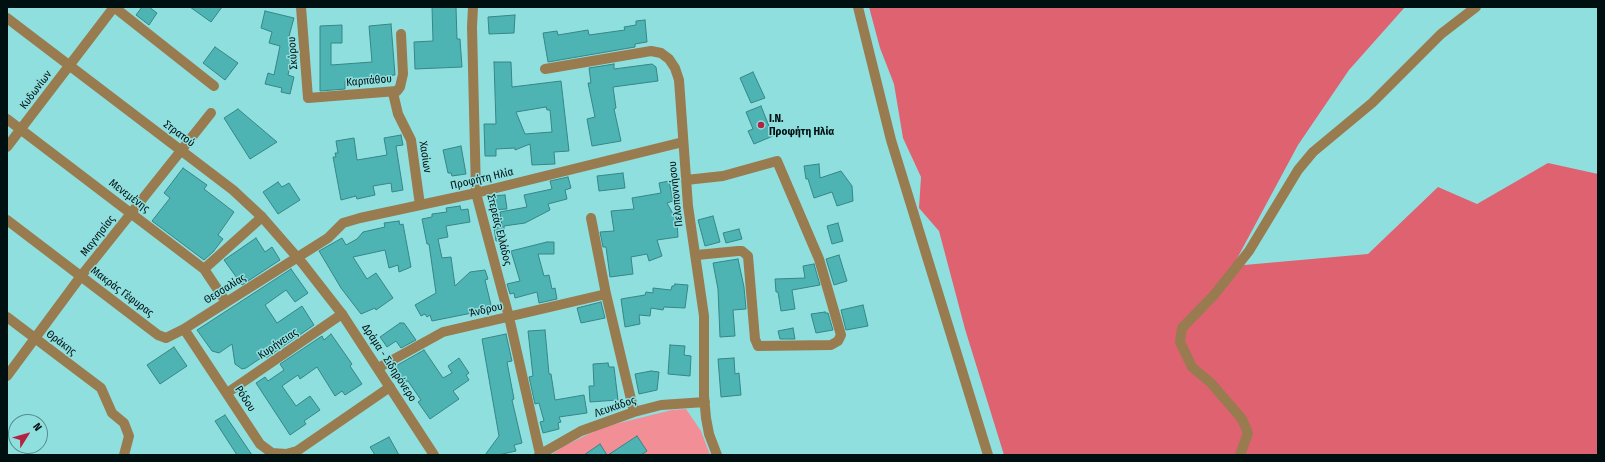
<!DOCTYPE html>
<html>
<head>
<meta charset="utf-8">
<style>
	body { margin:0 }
	#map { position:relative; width:1605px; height:462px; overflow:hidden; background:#90dfdf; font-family:"Fira Sans Condensed",sans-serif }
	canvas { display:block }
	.frame { position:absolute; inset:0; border:8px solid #001011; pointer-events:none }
	.north { position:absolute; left:8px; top:414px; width:40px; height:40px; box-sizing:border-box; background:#90dfdf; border:1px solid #568c8d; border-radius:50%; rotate:53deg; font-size:11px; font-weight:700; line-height:16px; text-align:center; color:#001011 }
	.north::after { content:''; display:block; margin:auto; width:14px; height:18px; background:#b42242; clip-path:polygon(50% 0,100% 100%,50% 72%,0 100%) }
</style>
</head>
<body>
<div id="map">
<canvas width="1605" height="462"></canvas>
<div class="frame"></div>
<div class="north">N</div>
</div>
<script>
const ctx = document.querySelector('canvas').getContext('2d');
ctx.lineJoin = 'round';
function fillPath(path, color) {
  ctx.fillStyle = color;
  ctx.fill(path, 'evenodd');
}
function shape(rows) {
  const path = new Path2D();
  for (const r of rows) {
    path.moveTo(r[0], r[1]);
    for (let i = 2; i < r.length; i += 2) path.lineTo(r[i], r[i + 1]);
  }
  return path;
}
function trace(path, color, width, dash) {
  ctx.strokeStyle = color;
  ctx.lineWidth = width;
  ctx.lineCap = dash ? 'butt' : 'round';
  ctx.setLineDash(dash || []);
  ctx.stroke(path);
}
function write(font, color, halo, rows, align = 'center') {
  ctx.font = font + ' "Fira Sans Condensed",sans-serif';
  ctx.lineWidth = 3;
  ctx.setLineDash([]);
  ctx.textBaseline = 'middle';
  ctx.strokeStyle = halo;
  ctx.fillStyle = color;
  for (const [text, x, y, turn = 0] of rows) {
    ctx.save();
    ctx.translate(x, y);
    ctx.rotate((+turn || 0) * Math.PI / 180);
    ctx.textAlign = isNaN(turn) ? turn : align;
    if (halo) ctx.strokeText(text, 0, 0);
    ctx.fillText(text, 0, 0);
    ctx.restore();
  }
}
fillPath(shape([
	[686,409,701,431,710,455,551,455,564,446,603,427,672,410]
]), '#f28e96');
fillPath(shape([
	[869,7,1405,7,1349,70,1298,145,1233,266,1368,254,1438,187,1477,204,1548,163,1598,174,1598,455,1004,455,965,329,939,231,919,208,921,177,903,138,894,84,880,48]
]), '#df6270');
const building = shape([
	[142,7,149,7,157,13,149,25,136,15,142,7],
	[190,7,222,7,211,22,190,7],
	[432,7,456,7,457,39,460,39,462,67,415,69,414,42,433,41,432,7],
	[265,11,294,18,289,36,293,37,290,48,294,49,288,75,294,77,290,94,281,92,282,88,265,84,268,73,274,75,280,46,269,43,272,32,261,28,265,11],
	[515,15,514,33,489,34,488,17,515,15],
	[645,20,647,42,635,44,635,47,548,62,543,33,557,31,558,35,588,30,589,35,625,30,624,27,636,25,636,21,645,20],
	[391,24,395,75,368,77,368,80,345,81,345,89,320,91,320,26,342,25,342,43,331,43,331,65,372,62,369,26,391,24],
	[215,47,238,63,225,80,203,63,215,47],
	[494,62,511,62,512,87,561,81,569,151,554,152,555,164,532,165,530,144,515,150,515,148,496,149,496,156,485,156,484,124,496,124,494,62],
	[546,107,547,110,550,110,552,132,525,134,516,112,546,107],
	[614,64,614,69,652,64,656,67,658,81,613,87,616,108,614,109,621,141,592,146,587,119,595,117,588,83,591,83,589,68,614,64],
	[753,72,765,98,751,103,740,78,753,72],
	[761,106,773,136,754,144,748,131,753,129,746,112,761,106],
	[238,109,277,142,250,159,224,118,238,109],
	[401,135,403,145,396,146,403,190,392,192,391,183,373,186,375,195,357,199,356,196,341,200,333,157,336,157,335,153,338,153,336,141,354,138,357,160,387,155,384,138,401,135],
	[461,146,466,174,452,176,451,173,448,173,443,150,461,146],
	[819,164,820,178,841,171,852,186,853,201,837,206,832,192,814,198,808,179,806,179,804,166,819,164],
	[183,168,207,185,204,189,234,212,218,235,223,239,213,252,204,260,152,221,170,198,164,193,183,168],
	[623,173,625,188,599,191,597,176,623,173],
	[568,177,571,188,565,190,567,199,548,204,550,210,525,223,504,226,505,240,496,241,494,228,502,227,500,212,527,207,524,195,552,189,550,181,568,177],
	[669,181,673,201,667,203,677,221,678,237,657,240,662,256,649,261,647,254,631,257,633,274,610,277,606,247,603,247,600,232,614,231,611,211,634,209,632,198,661,193,659,183,669,181],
	[278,182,282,187,289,183,300,200,278,214,263,192,278,182],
	[505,195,507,209,491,210,489,196,505,195],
	[460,206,461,210,468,209,470,222,446,226,448,237,438,239,442,258,451,257,455,286,470,272,485,270,488,279,485,280,492,309,432,321,430,315,427,317,425,314,421,316,415,305,436,293,429,244,427,244,422,219,432,217,432,214,447,212,446,208,460,206],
	[713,216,720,242,705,246,698,220,713,216],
	[399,221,400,225,403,224,411,267,399,272,398,265,389,268,385,250,353,257,367,279,376,273,393,298,376,310,375,308,361,314,341,288,319,251,342,238,346,245,357,239,363,232,385,227,384,223,399,221],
	[838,223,843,241,832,244,827,226,838,223],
	[739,229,742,239,726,243,723,233,739,229],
	[256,238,265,252,272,247,280,260,242,285,224,260,256,238],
	[547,242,554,242,554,254,538,254,544,276,549,275,552,289,555,288,557,299,539,303,537,292,515,298,514,293,510,294,507,284,520,281,511,251,547,242],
	[839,255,847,281,834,285,826,259,839,255],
	[738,259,744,287,746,309,733,310,735,336,720,337,718,289,713,263,738,259],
	[814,264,820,285,792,290,795,309,781,311,778,292,776,292,775,279,805,278,803,266,814,264],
	[291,269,308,293,295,302,286,290,265,305,277,323,302,306,314,325,266,358,264,356,246,368,242,369,235,364,232,344,219,353,212,351,197,330,291,269],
	[675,284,688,285,685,308,664,307,663,310,651,308,650,316,639,315,640,324,625,327,621,299,645,295,646,292,653,293,653,288,671,290,672,286,674,286,675,284],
	[601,302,605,318,581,323,577,308,601,302],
	[863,305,868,326,846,330,841,310,863,305],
	[825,312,825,313,828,313,833,330,816,333,811,314,825,312],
	[400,323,404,323,416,340,401,348,396,341,387,347,380,337,400,323],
	[793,328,795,339,780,339,778,331,793,328],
	[545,330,549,374,551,374,555,400,584,395,587,413,559,417,561,422,558,423,559,429,543,433,540,422,544,421,539,403,535,404,529,377,533,376,528,331,545,330],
	[331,334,352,364,350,366,362,384,345,395,342,391,335,396,317,367,300,379,298,375,282,386,296,406,310,396,320,410,304,421,306,424,290,435,256,383,265,377,268,381,284,370,280,364,322,336,324,340,331,334],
	[506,334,512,361,507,362,514,399,512,400,522,443,514,445,516,451,498,455,485,455,499,436,482,339,506,334],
	[670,345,685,346,684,355,691,356,690,376,668,374,670,345],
	[174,347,187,366,160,384,147,365,174,347],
	[424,350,443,378,452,373,448,366,459,358,469,373,466,375,469,380,453,391,459,399,430,419,418,402,421,400,408,381,404,383,394,367,424,350],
	[734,358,735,374,739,373,741,395,721,397,718,359,734,358],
	[608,363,609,367,614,367,618,400,590,402,589,386,594,386,593,364,608,363],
	[651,371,659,372,657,390,639,394,635,374,651,371],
	[225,415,252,455,237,455,215,421,225,415],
	[637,436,647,451,641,455,608,455,637,436],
	[389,437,399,455,375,455,370,447,389,437],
	[600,444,607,455,584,455,600,444]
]);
fillPath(building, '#4eb3b3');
trace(building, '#368686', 1);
trace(shape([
	[114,7,214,86],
	[301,7,308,98,397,91,400,87,403,74,401,34],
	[473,7,472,27,476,193,509,317,540,454],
	[545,69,651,51,661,53,669,59,675,68,679,80,688,206,704,316,704,396,706,418,709,434,717,455],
	[393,93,398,114,411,140,420,205],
	[7,119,204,269,226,302],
	[7,147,114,7],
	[686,180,723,176,777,161,819,259,841,335,838,341,831,345,758,346,755,339,748,256,742,251,738,251,697,255],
	[591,218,606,294,634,412],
	[7,220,158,335,166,338,184,329,328,238,343,223,360,218,476,193,683,142],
	[204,269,262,217],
	[7,317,101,388,112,413,124,423,129,436,124,455],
	[184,329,260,444,272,453,286,454,297,451,390,387],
	[378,368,443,332,606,294],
	[7,376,81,276,211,113],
	[227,393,342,314],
	[539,455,581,431,634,412,661,405,705,402],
	[1240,455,1248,433,1242,419,1211,383,1192,367,1180,342,1182,328,1214,295,1249,251,1298,170,1313,152,1372,103,1441,34,1476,7]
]), '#997b50', 10);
trace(shape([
	[858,7,891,140,988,455],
	[7,18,233,190,262,217,303,264,342,314,434,455]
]), '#997b50', 10);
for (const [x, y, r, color] of [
	[761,125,4,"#b42242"]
]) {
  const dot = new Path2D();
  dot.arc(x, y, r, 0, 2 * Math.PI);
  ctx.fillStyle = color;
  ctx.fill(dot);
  trace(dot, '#90dfdf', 1.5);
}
write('11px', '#001011', '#90dfdf', [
	["Σκύρου",293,53,-94],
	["Καρπάθου",369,81,-5],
	["Κυδωνίων",36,90,-53],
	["Στρατού",179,134,37],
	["Χασίων",425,157,81],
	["Προφήτη Ηλία",482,179,-13],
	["Πελοποννήσου",676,194,-96],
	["Μενεμένης",129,196,37],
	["Στερεάς Ελλάδος",499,230,76],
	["Μαγνησίας",98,236,-52],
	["Θεσσαλίας",225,289,-32],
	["Μακράς Γέφυρας",122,292,37],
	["Άνδρου",486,310,-13],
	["Θράκης",61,343,37],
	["Κυρήνειας",278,344,-34],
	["Δράμα - Σιδηρόνερο",389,363,57],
	["Ρόδου",245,399,57],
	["Λευκάδος",615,407,-19]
]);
write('bold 11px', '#001011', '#90dfdf', [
	["Ι.Ν.",769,119],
	["Προφήτη Ηλία",769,132]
], 'left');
</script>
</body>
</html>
